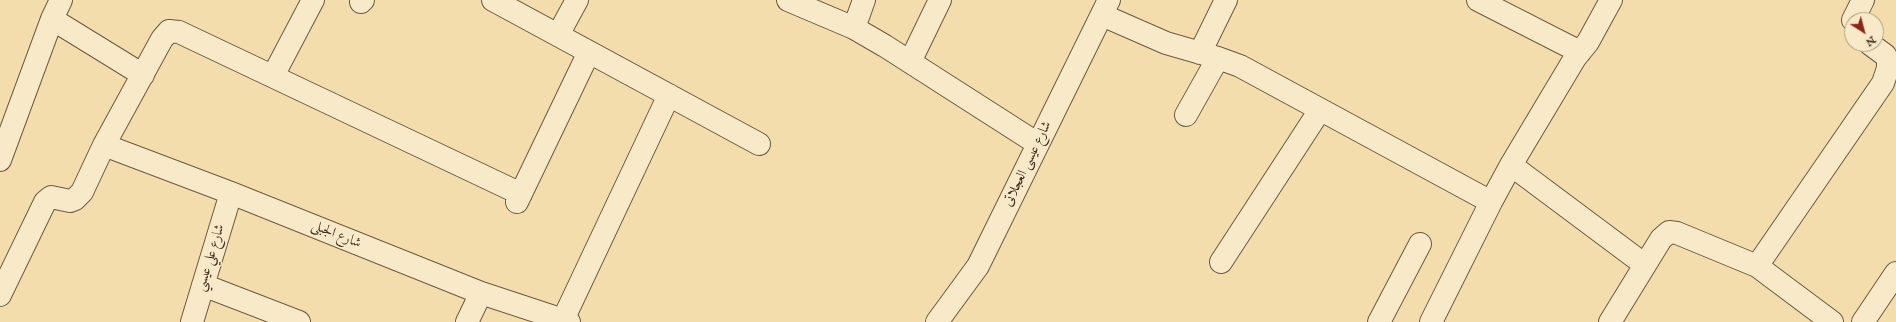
<!DOCTYPE html>
<html>
<head>
<meta charset="utf-8">
<style>
	body { margin:0 }
	#map { position:relative; width:1896px; height:322px; overflow:hidden; background:#f4ddac; font-family:"IM FELL English",serif }
	canvas { display:block }
	.north { position:absolute; left:1844px; top:12px; width:40px; height:40px; box-sizing:border-box; background:#f8e9c9; border:1px solid #ae9e84; border-radius:50%; rotate:144deg; font-size:11px; font-weight:700; line-height:16px; text-align:center; color:#3e2e1d }
	.north::after { content:''; display:block; margin:auto; width:14px; height:18px; background:#8f2418; clip-path:polygon(50% 0,100% 100%,50% 72%,0 100%) }
</style>
</head>
<body>
<div id="map">
<canvas width="1896" height="322"></canvas>
<div class="north">N</div>
</div>
<script>
const ctx = document.querySelector('canvas').getContext('2d');
ctx.lineJoin = 'round';
function shape(rows) {
  const path = new Path2D();
  for (const r of rows) {
    path.moveTo(r[0], r[1]);
    for (let i = 2; i < r.length; i += 2) path.lineTo(r[i], r[i + 1]);
  }
  return path;
}
function trace(path, color, width, dash) {
  ctx.strokeStyle = color;
  ctx.lineWidth = width;
  ctx.lineCap = dash ? 'butt' : 'round';
  ctx.setLineDash(dash || []);
  ctx.stroke(path);
}
function write(font, color, halo, rows, align = 'center') {
  ctx.font = font + ' "IM FELL English",Amiri,serif';
  ctx.lineWidth = 3;
  ctx.setLineDash([]);
  ctx.textBaseline = 'middle';
  ctx.strokeStyle = halo;
  ctx.fillStyle = color;
  for (const [text, x, y, turn = 0] of rows) {
    ctx.save();
    ctx.translate(x, y);
    ctx.rotate((+turn || 0) * Math.PI / 180);
    ctx.textAlign = isNaN(turn) ? turn : align;
    if (halo) ctx.strokeText(text, 0, 0);
    ctx.fillText(text, 0, 0);
    ctx.restore();
  }
}
const minor = shape([
	[493,0,759,144],
	[788,0,854,28,885,46,1038,144],
	[1478,0,1580,52],
	[361,2,363,0],
	[1102,15,1166,43,1218,58,1240,66,1491,202],
	[52,19,143,75],
	[1853,20,1863,0],
	[854,28,864,0],
	[558,35,577,0],
	[1200,53,1226,0],
	[910,62,940,0],
	[273,76,313,0],
	[1186,115,1218,58],
	[104,145,231,193,481,293,569,322],
	[0,160,52,19,61,0],
	[1511,165,1645,265],
	[517,202,589,52],
	[1221,262,1320,110],
	[1757,266,1883,83,1888,68,1888,60,1885,55,1870,44],
	[203,285,299,322],
	[0,295,45,202,51,197,70,201,75,199,82,192,104,145,162,39,169,31,179,32,521,194],
	[192,322,231,193],
	[467,322,481,293],
	[562,322,669,95],
	[937,322,978,266,1109,0],
	[1379,322,1420,244],
	[1431,322,1491,202,1511,165,1575,58,1588,42,1611,0],
	[1610,322,1661,239,1669,232,1677,233,1757,266,1832,322],
	[1863,322,1896,273]
]);
trace(minor, '#6c5a41', 24);
trace(minor, '#f8e9c9', 22);
write('14px', '#3e2e1d', '#f8e9c9', [
	["شارع عيسى العجلاتى",1028,164,-64],
	["شارع الجبلى",336,235,22],
	["شارع علي عيسي",211,258,-73]
]);
</script>
</body>
</html>
